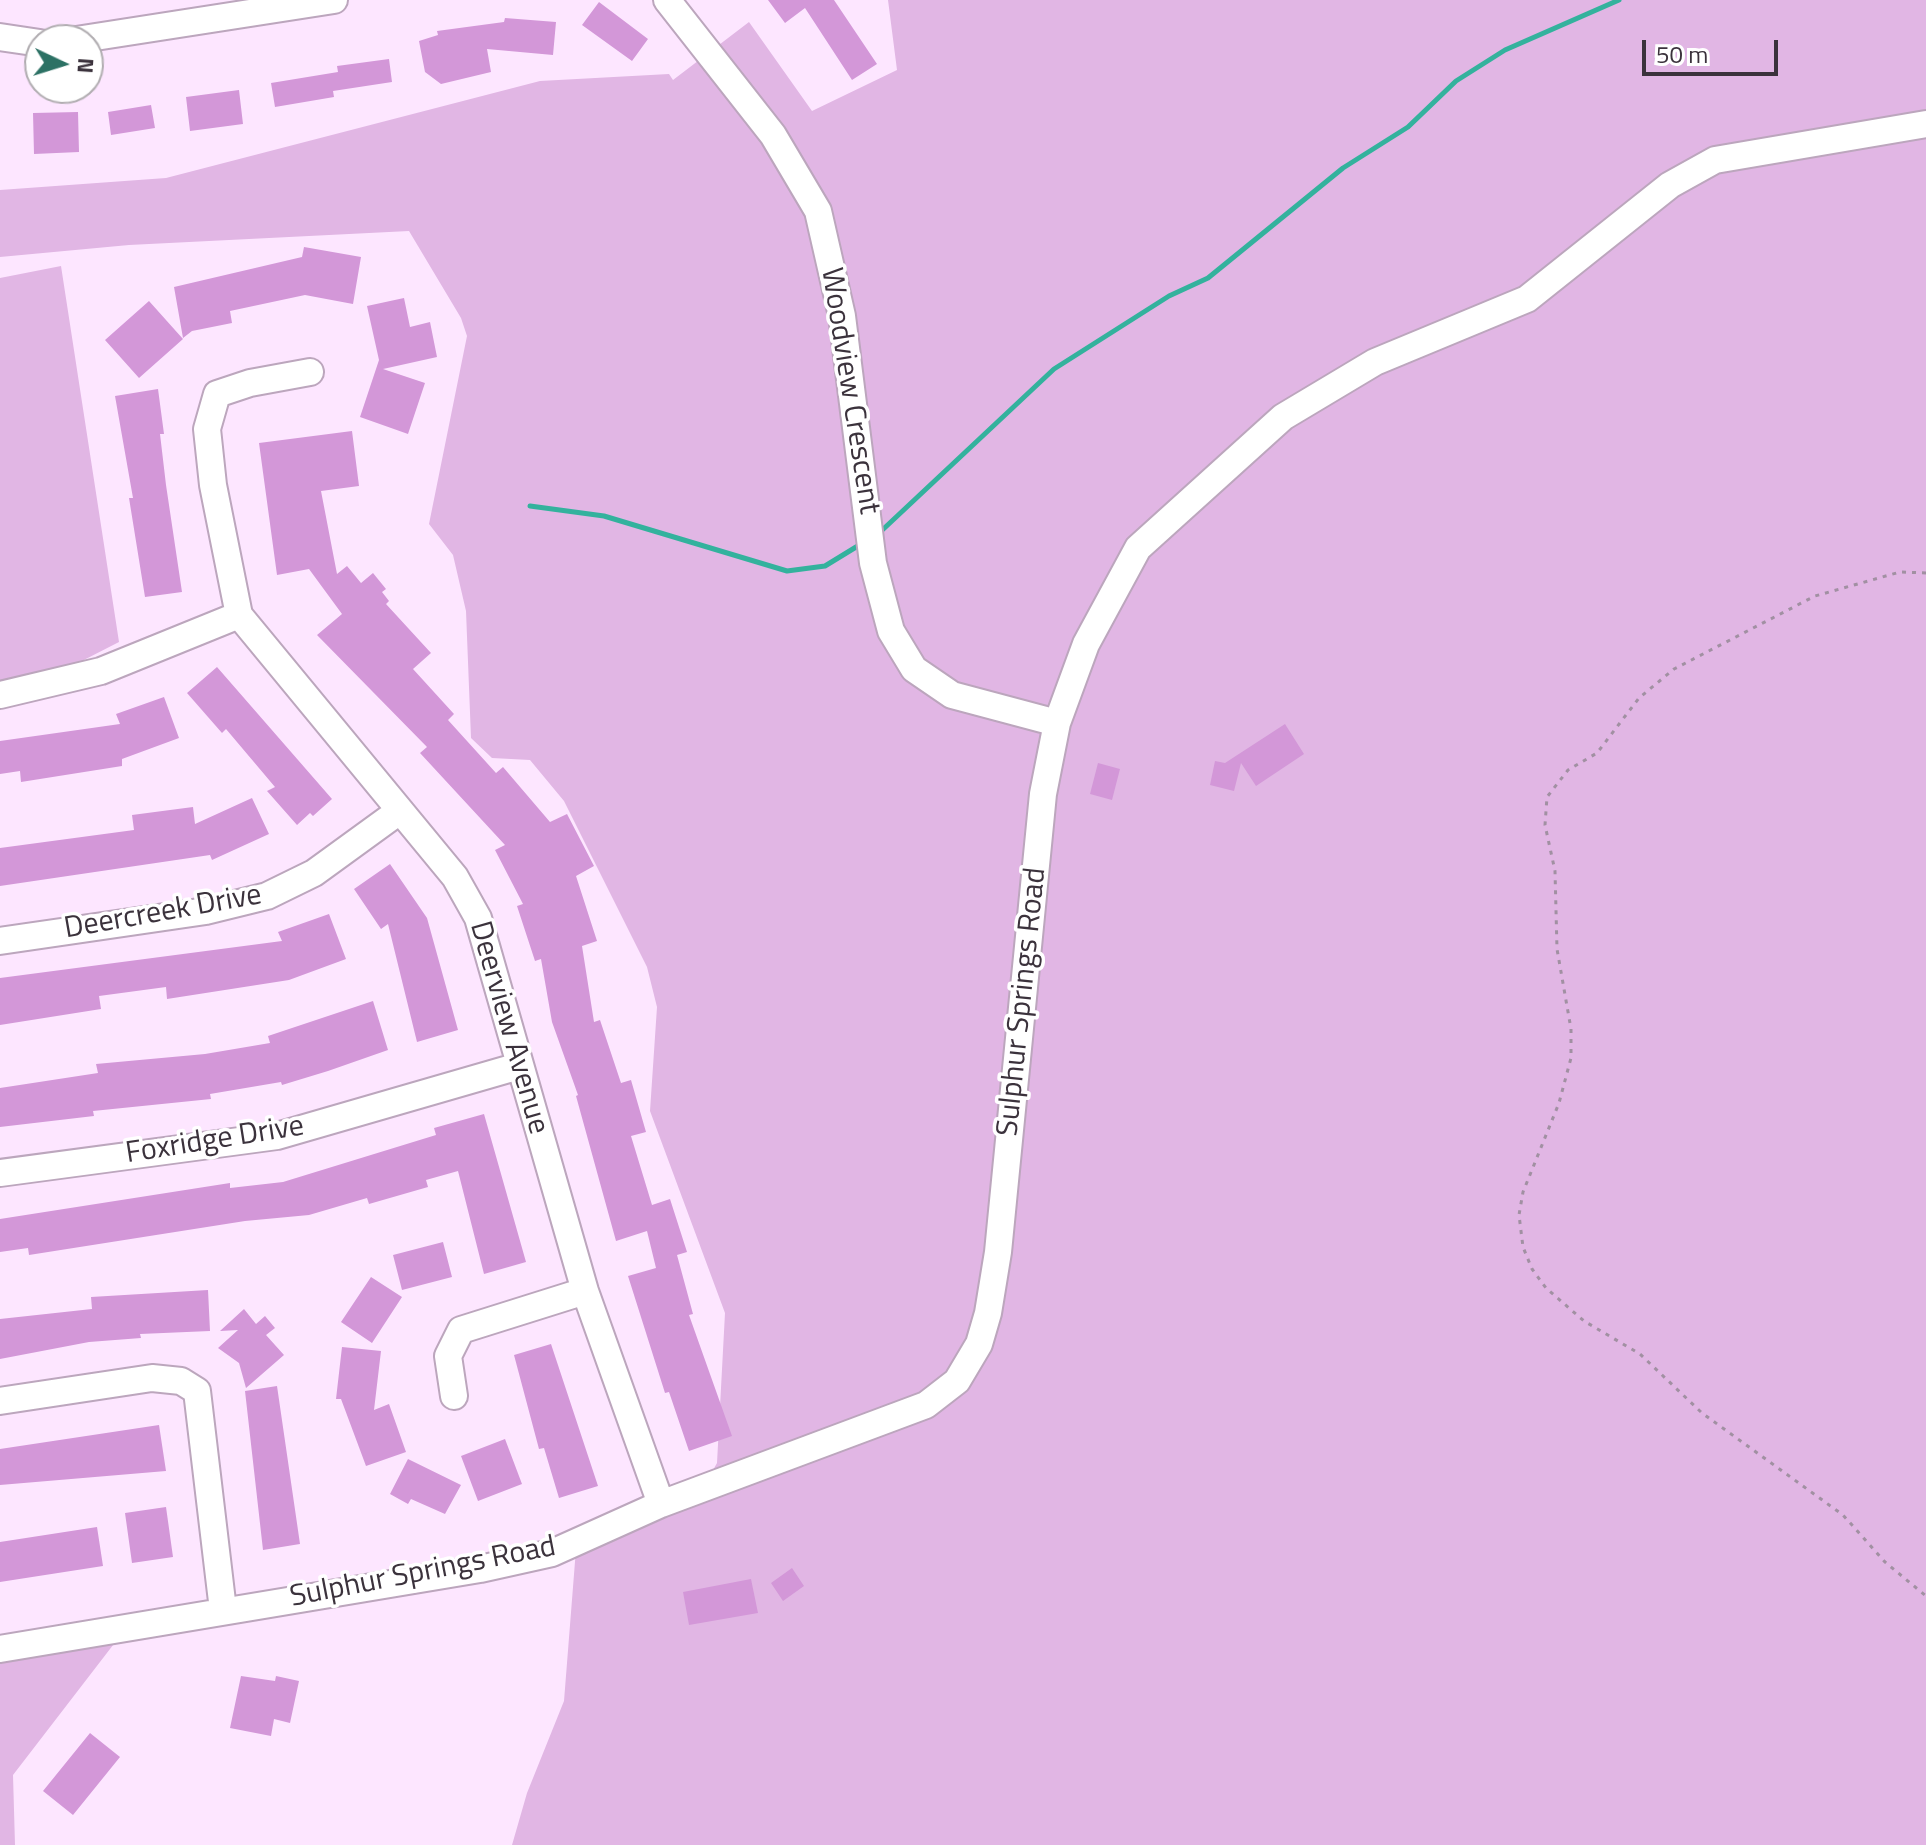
<!DOCTYPE html>
<html>
<head>
<meta charset="utf-8">
<style>
	body { margin:0 }
	#map { position:relative; width:1926px; height:1845px; overflow:hidden; background:#fde6ff; font-family:"Titillium Web",sans-serif }
	canvas { display:block }
	.north { position:absolute; left:24px; top:24px; width:80px; height:80px; box-sizing:border-box; background:#fff; border:2px solid #b1adb1; border-radius:50%; rotate:94deg; font-size:22px; font-weight:700; line-height:32px; text-align:center; color:#3b323c }
	.north::after { content:''; display:block; margin:auto; width:28px; height:36px; background:#2c7164; clip-path:polygon(50% 0,100% 100%,50% 72%,0 100%) }
	.scale { position:absolute; left:1642px; top:40px; width:136px; height:36px; box-sizing:border-box; border:4px solid #3b323c; border-top:0; padding-left:10px; font-size:24px; line-height:28px; white-space:nowrap; color:#3b323c; -webkit-text-stroke:6px #fff; paint-order:stroke }
</style>
</head>
<body>
<div id="map">
<canvas width="1926" height="1845"></canvas>
<div class="north">N</div>
<div class="scale">50 m</div>
</div>
<script>
const ctx = document.querySelector('canvas').getContext('2d');
ctx.lineJoin = 'round';
function fillPath(path, color) {
  ctx.fillStyle = color;
  ctx.fill(path, 'evenodd');
}
function shape(rows) {
  const path = new Path2D();
  for (const r of rows) {
    path.moveTo(r[0], r[1]);
    for (let i = 2; i < r.length; i += 2) path.lineTo(r[i], r[i + 1]);
  }
  return path;
}
function trace(path, color, width, dash) {
  ctx.strokeStyle = color;
  ctx.lineWidth = width;
  ctx.lineCap = dash ? 'butt' : 'round';
  ctx.setLineDash(dash || []);
  ctx.stroke(path);
}
function write(font, color, halo, rows, align = 'center') {
  ctx.font = font + ' "Titillium Web",sans-serif';
  ctx.lineWidth = 7;
  ctx.setLineDash([]);
  ctx.textBaseline = 'middle';
  ctx.strokeStyle = halo;
  ctx.fillStyle = color;
  for (const [text, x, y, turn = 0] of rows) {
    ctx.save();
    ctx.translate(x, y);
    ctx.rotate((+turn || 0) * Math.PI / 180);
    ctx.textAlign = isNaN(turn) ? turn : align;
    if (halo) ctx.strokeText(text, 0, 0);
    ctx.fillText(text, 0, 0);
    ctx.restore();
  }
}
fillPath(shape([
	[888,0,1926,0,1926,1845,512,1845,527,1793,564,1701,576,1549,697,1499,717,1463,725,1313,650,1111,657,1007,647,967,564,801,530,760,492,758,471,738,466,611,453,555,429,524,467,336,461,318,409,231,129,245,0,257,0,190,166,178,540,81,669,74,673,80,749,22,812,111,897,70],
	[61,266,119,642,76,664,0,681,0,278],
	[120,1636,13,1775,15,1845,0,1845,0,1660]
]), '#e1b6e4');
trace(shape([
	[530,506,604,516,787,571,825,566,861,544],
	[877,535,1054,369,1169,296,1208,278,1343,168,1408,127,1456,81,1505,50,1619,0]
]), '#33b29d', 5);
fillPath(shape([
	[768,0,834,0,877,64,852,80,805,8,785,23],
	[599,2,648,39,632,61,582,25],
	[505,18,556,22,553,55,487,49,491,72,441,84,425,72,419,41,438,35,437,31,504,22],
	[389,59,392,82,333,91,334,97,275,107,271,83,338,72,337,66],
	[239,90,243,124,190,131,186,97],
	[151,105,155,128,111,135,108,112],
	[78,112,79,152,34,154,33,113],
	[304,247,361,257,353,304,305,295,230,311,232,323,192,331,183,338,174,287,302,257],
	[404,298,410,327,430,322,437,357,383,369,425,383,408,434,360,417,379,360,367,306],
	[149,301,183,339,139,378,105,340],
	[158,389,164,434,160,434,166,485,182,592,145,597,129,498,133,498,115,396],
	[352,431,359,486,321,491,337,574,347,566,361,583,373,573,386,589,382,592,389,601,386,604,431,653,413,669,454,714,448,720,496,773,503,767,550,822,567,814,594,866,576,876,597,941,582,946,594,1022,600,1020,621,1083,631,1080,646,1132,631,1136,652,1205,670,1199,687,1252,677,1255,693,1314,689,1315,732,1436,689,1451,669,1392,665,1393,628,1276,656,1268,647,1231,616,1241,576,1096,578,1095,552,1022,541,959,535,961,517,906,523,904,495,850,505,845,420,753,427,747,317,635,342,614,309,569,277,575,259,443],
	[217,667,332,799,313,816,310,813,297,825,267,791,275,787,226,729,222,733,187,693],
	[164,697,179,738,122,759,122,766,21,782,20,771,0,774,0,741,120,724,116,714],
	[1285,724,1304,754,1256,786,1241,763,1234,791,1210,785,1215,761,1225,763],
	[1098,763,1120,769,1112,800,1090,794],
	[252,798,269,834,212,860,210,855,0,886,0,848,134,830,132,815,193,807,195,824],
	[390,864,427,918,458,1030,417,1042,388,924,381,929,354,889],
	[329,914,346,959,289,980,167,999,166,987,99,996,101,1009,0,1025,0,978,282,941,278,932],
	[373,1001,388,1050,328,1071,282,1085,281,1082,210,1094,211,1099,93,1111,94,1116,0,1127,0,1088,98,1073,96,1064,205,1054,270,1043,268,1036],
	[484,1114,526,1262,484,1274,458,1171,426,1180,428,1187,369,1204,367,1198,309,1215,245,1221,29,1255,28,1248,0,1252,0,1219,230,1183,230,1188,283,1182,436,1135,434,1128],
	[443,1242,452,1277,402,1290,393,1255],
	[371,1277,402,1297,372,1343,341,1322],
	[208,1290,210,1331,140,1334,141,1338,89,1342,0,1359,0,1319,92,1309,91,1297],
	[244,1309,256,1324,265,1316,275,1328,266,1335,284,1355,246,1388,239,1363,218,1348,238,1330,220,1331],
	[551,1344,598,1486,559,1498,544,1448,539,1449,514,1355],
	[342,1347,381,1351,374,1410,389,1404,406,1452,366,1466,341,1399,336,1399],
	[277,1386,300,1544,263,1550,245,1391],
	[159,1425,166,1471,0,1485,0,1449],
	[505,1439,522,1484,478,1501,461,1456],
	[408,1459,461,1485,445,1514,411,1499,408,1504,390,1494],
	[166,1507,173,1557,132,1563,125,1513],
	[97,1527,103,1566,0,1582,0,1542],
	[792,1568,804,1586,783,1601,771,1583],
	[751,1579,758,1613,689,1625,683,1592],
	[241,1676,275,1681,276,1676,299,1681,290,1723,274,1719,271,1736,230,1728],
	[90,1733,120,1757,73,1815,43,1791]
]), '#d397d8');
const minor = shape([
	[667,0,773,135,818,211,842,316,873,563,891,631,914,669,952,695,1057,723],
	[0,37,40,43],
	[76,40,334,0],
	[310,372,250,383,217,394,207,429,213,485,239,615,455,877,478,918,585,1291,661,1504],
	[0,695,101,671,239,615],
	[0,941,206,911,267,896,314,873,398,812],
	[0,1173,277,1136,519,1066],
	[454,1396,448,1356,461,1330,585,1291],
	[0,1401,152,1378,181,1381,197,1391,223,1610],
	[0,1649,480,1569,552,1553,661,1504,926,1405,957,1381,979,1344,988,1313,998,1252,1043,794,1057,723,1086,644,1138,548,1283,417,1375,362,1527,299,1670,185,1715,160,1926,124]
]);
trace(minor, '#bca6bd', 30);
trace(shape([
	[1926,573,1900,572,1815,596,1674,669,1639,698,1597,753,1568,770,1547,797,1545,825,1555,871,1557,949,1571,1029,1571,1058,1559,1103,1523,1192,1519,1215,1523,1247,1532,1269,1546,1288,1584,1321,1640,1354,1702,1413,1843,1515,1885,1562,1926,1596]
]), '#a190a2', 3, [4, 6]);
trace(minor, '#fff', 26);
write('30px', '#3b323c', '#fff', [
	["Woodview Crescent",849,391,81],
	["Deercreek Drive",163,913,-10],
	["Sulphur Springs Road",1023,1002,-84],
	["Deerview Avenue",508,1028,74],
	["Foxridge Drive",215,1141,-9],
	["Sulphur Springs Road",423,1573,-11]
]);
</script>
</body>
</html>
